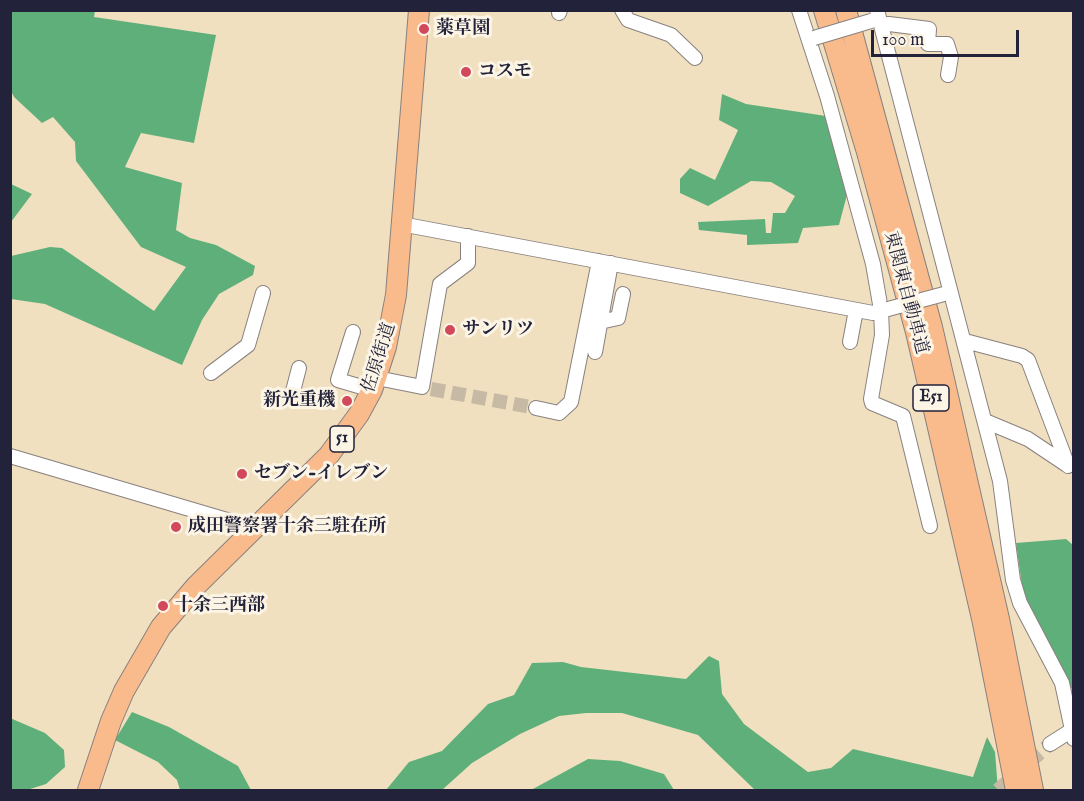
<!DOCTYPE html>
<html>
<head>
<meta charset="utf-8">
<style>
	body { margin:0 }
	#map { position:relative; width:1084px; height:801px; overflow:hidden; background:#f0e0c0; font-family:"IM FELL English",serif }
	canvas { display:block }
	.frame { position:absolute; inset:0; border:12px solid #22223b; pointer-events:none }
	.scale { position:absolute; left:871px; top:30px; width:148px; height:27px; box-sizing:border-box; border:3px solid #22223b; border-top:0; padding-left:8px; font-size:18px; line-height:21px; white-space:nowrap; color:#22223b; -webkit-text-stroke:4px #fcf5e5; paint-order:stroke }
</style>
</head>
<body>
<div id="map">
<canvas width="1084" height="801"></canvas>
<div class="frame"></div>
<div class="scale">100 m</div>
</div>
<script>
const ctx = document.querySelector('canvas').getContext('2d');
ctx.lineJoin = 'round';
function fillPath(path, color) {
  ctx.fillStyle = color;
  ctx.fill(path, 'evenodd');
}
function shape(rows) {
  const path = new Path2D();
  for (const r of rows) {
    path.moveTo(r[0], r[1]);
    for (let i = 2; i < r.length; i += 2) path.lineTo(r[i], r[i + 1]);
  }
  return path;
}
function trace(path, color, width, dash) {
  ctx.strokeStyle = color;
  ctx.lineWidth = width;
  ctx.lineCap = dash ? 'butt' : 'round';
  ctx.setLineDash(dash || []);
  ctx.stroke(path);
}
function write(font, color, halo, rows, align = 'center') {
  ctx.font = font + ' "IM FELL English","Noto Serif JP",serif';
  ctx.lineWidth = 6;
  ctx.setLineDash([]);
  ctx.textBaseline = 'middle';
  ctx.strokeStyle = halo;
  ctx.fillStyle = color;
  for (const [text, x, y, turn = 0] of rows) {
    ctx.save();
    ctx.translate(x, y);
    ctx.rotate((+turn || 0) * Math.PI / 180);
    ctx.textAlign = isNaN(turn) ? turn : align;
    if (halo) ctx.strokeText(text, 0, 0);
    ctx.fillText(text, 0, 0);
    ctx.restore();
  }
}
fillPath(shape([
	[11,10,95,11,94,17,216,35,194,143,141,133,125,167,182,183,176,230,190,238,216,245,255,266,253,275,219,294,202,320,182,365,45,304,11,299,11,256,50,247,62,248,154,311,186,267,141,247,76,161,75,142,53,117,42,123,14,97,10,89],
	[722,94,746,104,826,116,848,191,839,225,803,228,798,243,747,245,747,235,699,230,698,222,765,219,766,233,771,233,773,213,785,213,795,196,771,182,751,181,708,206,680,193,680,179,690,168,715,180,738,130,719,120],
	[11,184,32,194,11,222],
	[1066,539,1073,545,1073,690,1069,686,1023,592,1016,543],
	[709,656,719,661,722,694,744,724,808,772,831,768,853,749,973,777,987,737,995,752,998,790,755,790,698,735,622,713,586,713,559,716,520,734,472,763,442,790,386,790,409,762,442,751,488,704,514,695,532,663,563,662,581,667,686,679],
	[132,712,169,727,238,766,251,790,180,790,177,780,158,762,115,740],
	[10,718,45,733,64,750,65,767,46,784,27,790,11,789],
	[588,759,620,761,664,774,674,790,531,790]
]), '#5faf7a');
trace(shape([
	[431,389,536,408],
	[998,790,1050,744]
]), '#c7baa5', 14, [14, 7]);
const minor = shape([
	[622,10,628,20,671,35,695,58],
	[799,10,827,96,873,264,881,310,882,335,871,399,872,403,903,416,930,526],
	[877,10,1000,481,1013,580,1020,603,1062,683,1074,739],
	[559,13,560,10],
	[881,25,889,24,929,29,928,44,947,44,951,57,948,75],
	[401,224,873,313,888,309],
	[600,322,618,318,623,294],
	[353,332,338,380,372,390],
	[965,341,1022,356,1028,360,1068,466],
	[850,342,856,310],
	[595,352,611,263],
	[211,373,248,345,263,293],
	[377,378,422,387,440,284,468,263,468,236],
	[292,395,299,368],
	[536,408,559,413,571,402,599,261],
	[985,421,1028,439,1067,465],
	[10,456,254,528],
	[1050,744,1072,730]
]);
const highway = shape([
	[824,10,867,152,916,332,983,623,1016,790],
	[846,10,932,327,999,619,1033,790],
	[88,790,111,721,124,691,161,627,197,585,329,455,359,414,372,390,386,347,396,295,419,10]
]);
trace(minor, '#89817e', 16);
trace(highway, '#89817e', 22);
trace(minor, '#fff', 14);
trace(highway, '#fabb8c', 20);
const minorBridge = shape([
	[814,38,871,21],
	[888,309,944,294]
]);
trace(minorBridge, '#89817e', 16, []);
trace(minorBridge, '#fff', 14);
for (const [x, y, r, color] of [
	[424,29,6,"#d1495b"],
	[466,72,6,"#d1495b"],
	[450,330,6,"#d1495b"],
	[347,401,6,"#d1495b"],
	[242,474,6,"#d1495b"],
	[176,527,6,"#d1495b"],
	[163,606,6,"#d1495b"]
]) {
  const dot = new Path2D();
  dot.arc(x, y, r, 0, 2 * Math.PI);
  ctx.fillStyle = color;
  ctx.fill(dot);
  trace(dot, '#fcf5e5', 2);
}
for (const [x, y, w] of [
	[931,398,36],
	[342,439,24]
]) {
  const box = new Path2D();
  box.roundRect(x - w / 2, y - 13, w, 26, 4.5);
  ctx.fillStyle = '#fcf5e5';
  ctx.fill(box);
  trace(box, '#22223b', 1.5);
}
write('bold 16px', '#22223b', null, [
	["E51",931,398],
	["51",342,439]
]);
write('bold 18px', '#22223b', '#fcf5e5', [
	["薬草園",436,29],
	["コスモ",478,72],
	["サンリツ",462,330],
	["新光重機",335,401,"right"],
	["セブン-イレブン",254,474],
	["成田警察署十余三駐在所",188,527],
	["十余三西部",175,606]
], 'left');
write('18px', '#22223b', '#fcf5e5', [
	["東関東自動車道",905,293,75],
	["佐原街道",380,358,-72]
]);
</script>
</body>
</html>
